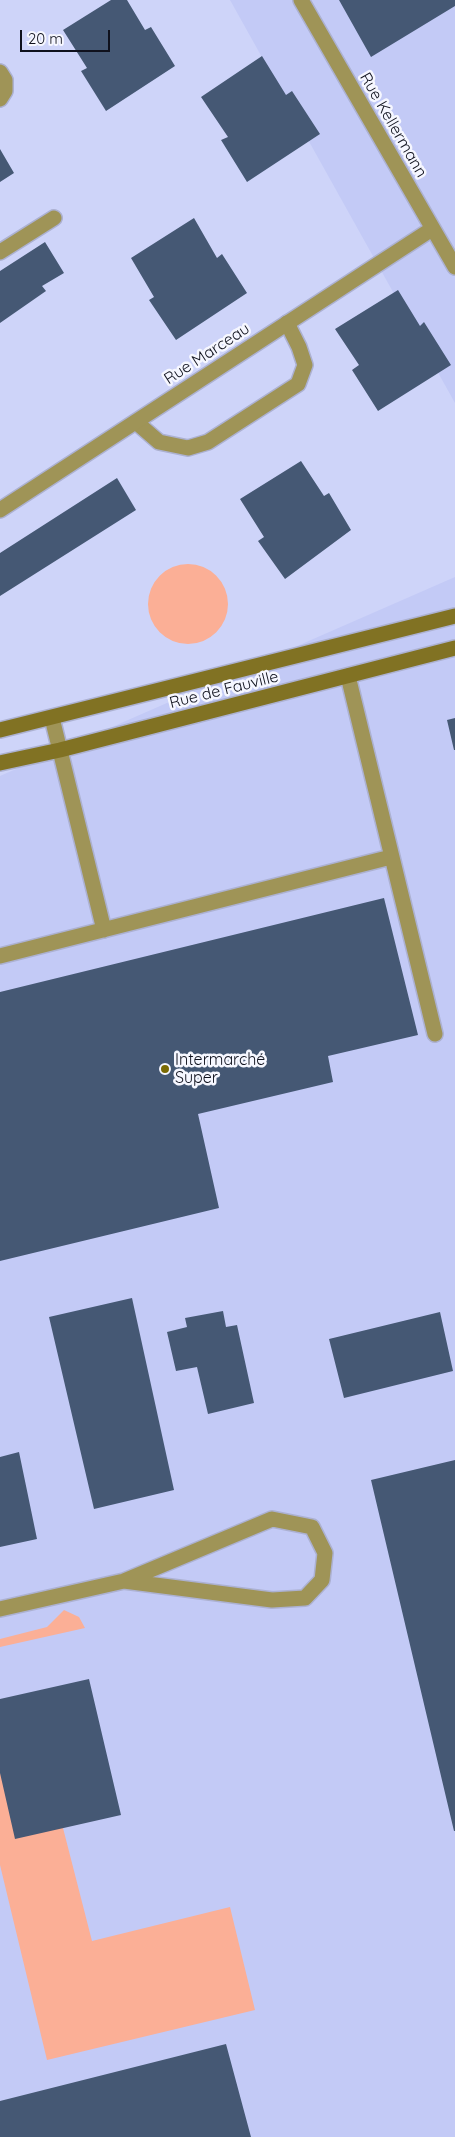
<!DOCTYPE html>
<html>
<head>
<meta charset="utf-8">
<style>
	body { margin:0 }
	#map { position:relative; width:455px; height:2137px; overflow:hidden; background:#ced4f9; font-family:Quicksand,sans-serif }
	canvas { display:block }
	.scale { position:absolute; left:20px; top:30px; width:90px; height:22px; box-sizing:border-box; border:2px solid #0f111d; border-top:0; padding-left:6px; font-size:15px; line-height:18px; white-space:nowrap; color:#0f111d; -webkit-text-stroke:4px #f6f7ff; paint-order:stroke }
</style>
</head>
<body>
<div id="map">
<canvas width="455" height="2137"></canvas>
<div class="scale">20 m</div>
</div>
<script>
const ctx = document.querySelector('canvas').getContext('2d');
ctx.lineJoin = 'round';
function fillPath(path, color) {
  ctx.fillStyle = color;
  ctx.fill(path, 'evenodd');
}
function shape(rows) {
  const path = new Path2D();
  for (const r of rows) {
    if (r.length === 3) {
      path.moveTo(r[0] + r[2], r[1]);
      path.arc(r[0], r[1], r[2], 0, 2 * Math.PI);
      continue;
    }
    path.moveTo(r[0], r[1]);
    for (let i = 2; i < r.length; i += 2) path.lineTo(r[i], r[i + 1]);
  }
  return path;
}
function trace(path, color, width, dash) {
  ctx.strokeStyle = color;
  ctx.lineWidth = width;
  ctx.lineCap = dash ? 'butt' : 'round';
  ctx.setLineDash(dash || []);
  ctx.stroke(path);
}
function write(font, color, halo, rows, align = 'center') {
  ctx.font = font + ' Quicksand,sans-serif';
  ctx.lineWidth = 5;
  ctx.setLineDash([]);
  ctx.textBaseline = 'middle';
  ctx.strokeStyle = halo;
  ctx.fillStyle = color;
  for (const [text, x, y, turn = 0] of rows) {
    ctx.save();
    ctx.translate(x, y);
    ctx.rotate((+turn || 0) * Math.PI / 180);
    ctx.textAlign = isNaN(turn) ? turn : align;
    if (halo) ctx.strokeText(text, 0, 0);
    ctx.fillText(text, 0, 0);
    ctx.restore();
  }
}
fillPath(shape([
	[230,0,455,0,455,403],
	[455,577,455,2137,0,2137,0,776]
]), '#c3caf6');
fillPath(shape([
	[188,604,40],
	[64,1610,79,1617,85,1628,0,1647,0,1639,47,1627],
	[0,1773,63,1828,92,1941,230,1907,255,2010,47,2060,0,1865]
]), '#fbaf96');
fillPath(shape([
	[111,0,127,0,145,30,151,27,175,66,106,111,81,71,87,68,63,30],
	[339,0,455,0,455,6,371,57],
	[262,56,286,95,292,91,320,134,247,182,221,140,228,137,201,97],
	[0,149,14,173,0,182],
	[194,218,217,258,222,254,247,293,176,340,149,300,154,297,131,258],
	[45,242,64,273,42,286,46,291,0,323,0,271],
	[398,290,420,326,424,322,451,365,378,411,352,370,359,365,335,329],
	[301,461,324,496,329,493,351,530,285,579,258,541,264,537,240,499],
	[117,478,136,510,0,596,0,553],
	[455,718,455,750,454,750,447,720],
	[384,898,418,1035,328,1056,333,1082,198,1114,219,1208,0,1261,0,992],
	[132,1298,174,1490,94,1509,49,1317],
	[223,1311,226,1327,237,1325,254,1403,208,1414,197,1367,176,1371,167,1332,187,1327,185,1318],
	[440,1312,453,1371,344,1398,329,1339],
	[19,1452,37,1539,0,1547,0,1457],
	[455,1460,455,1831,454,1831,371,1480],
	[89,1679,121,1815,15,1839,0,1773,0,1699],
	[226,2044,251,2137,0,2137,0,2101]
]), '#455874');
const lane = shape([
	[0,252,54,218],
	[136,422,159,442,188,448,208,442,298,384,305,365,299,347,287,323],
	[348,676,435,1034],
	[52,718,104,930],
	[0,956,391,857],
	[0,1609,124,1581,272,1519,312,1527,325,1553,322,1580,305,1598,272,1600,124,1581]
]);
const street = shape([
	[301,0,455,267],
	[0,72,5,80,5,91,0,99],
	[0,510,432,229]
]);
const secondary = shape([
	[0,730,455,616],
	[0,763,60,750,455,648]
]);
trace(lane, '#acb1d1', 18);
trace(street, '#acb1d1', 18);
trace(secondary, '#acb1d1', 18);
trace(lane, '#9f9457', 15);
trace(street, '#9f9457', 15);
trace(secondary, '#817223', 15);
for (const [x, y, r, color] of [
	[165,1069,5,"#7a6a02"]
]) {
  const dot = new Path2D();
  dot.arc(x, y, r, 0, 2 * Math.PI);
  ctx.fillStyle = color;
  ctx.fill(dot);
  trace(dot, '#f6f7ff', 2);
}
write('16px', '#0f111d', '#f6f7ff', [
	["Rue Kellermann",393,125,60],
	["Rue Marceau",207,354,-33],
	["Rue de Fauville",224,690,-14]
]);
write('16px', '#0f111d', '#f6f7ff', [
	["Intermarché",175,1060],
	["Super",175,1078]
], 'left');
</script>
</body>
</html>
